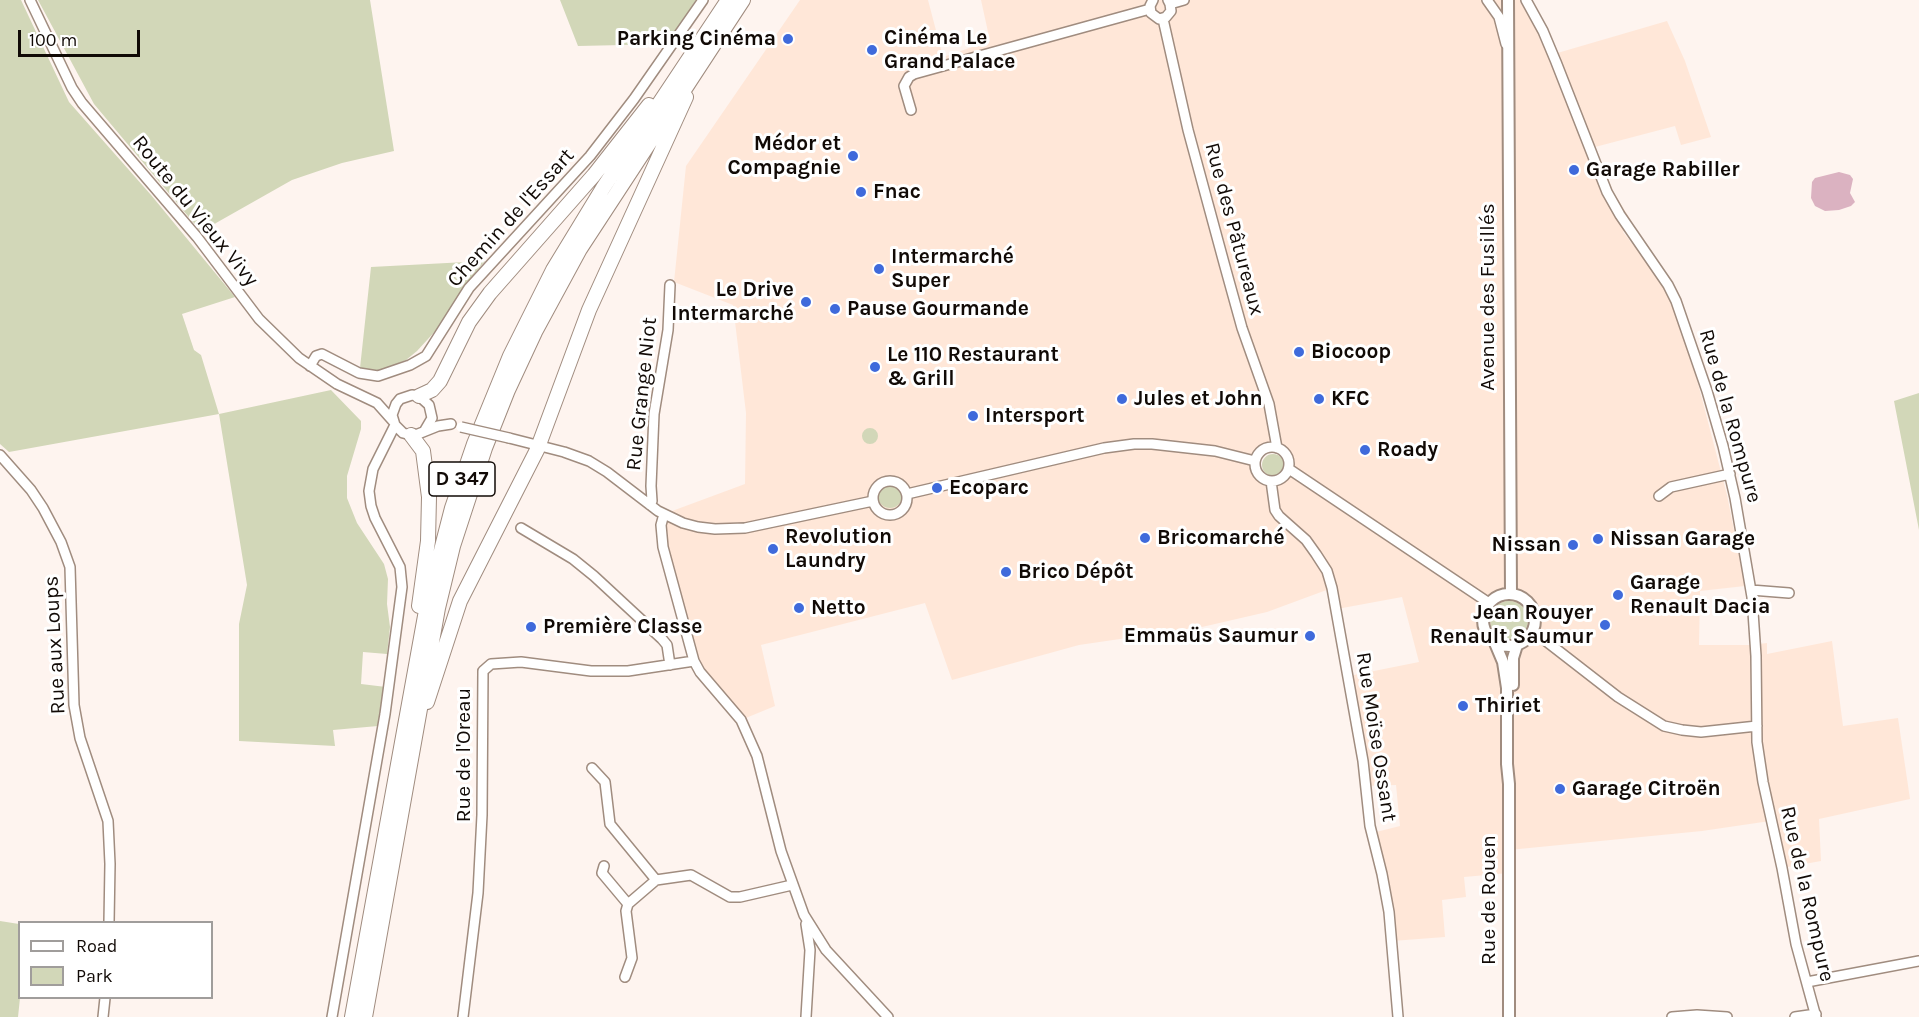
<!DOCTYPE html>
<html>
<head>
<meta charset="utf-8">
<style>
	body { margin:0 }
	#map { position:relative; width:1919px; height:1017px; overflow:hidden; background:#fef4ef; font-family:Karla,sans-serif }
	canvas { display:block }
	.legend { position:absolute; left:18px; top:921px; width:195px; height:78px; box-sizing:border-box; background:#fff; border:2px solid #a09d9b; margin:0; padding:8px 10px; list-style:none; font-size:18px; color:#110a06 }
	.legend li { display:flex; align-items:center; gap:12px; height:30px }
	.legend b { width:30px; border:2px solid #a09d9b }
	.scale { position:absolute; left:18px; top:30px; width:122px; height:27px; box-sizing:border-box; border:3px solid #110a06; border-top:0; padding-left:8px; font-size:18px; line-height:21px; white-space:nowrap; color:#110a06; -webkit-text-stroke:4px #fff; paint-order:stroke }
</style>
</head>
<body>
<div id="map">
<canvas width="1919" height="1017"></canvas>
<ul class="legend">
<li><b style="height:8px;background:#fff"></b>Road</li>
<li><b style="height:16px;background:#d2d7b8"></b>Park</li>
</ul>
<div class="scale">100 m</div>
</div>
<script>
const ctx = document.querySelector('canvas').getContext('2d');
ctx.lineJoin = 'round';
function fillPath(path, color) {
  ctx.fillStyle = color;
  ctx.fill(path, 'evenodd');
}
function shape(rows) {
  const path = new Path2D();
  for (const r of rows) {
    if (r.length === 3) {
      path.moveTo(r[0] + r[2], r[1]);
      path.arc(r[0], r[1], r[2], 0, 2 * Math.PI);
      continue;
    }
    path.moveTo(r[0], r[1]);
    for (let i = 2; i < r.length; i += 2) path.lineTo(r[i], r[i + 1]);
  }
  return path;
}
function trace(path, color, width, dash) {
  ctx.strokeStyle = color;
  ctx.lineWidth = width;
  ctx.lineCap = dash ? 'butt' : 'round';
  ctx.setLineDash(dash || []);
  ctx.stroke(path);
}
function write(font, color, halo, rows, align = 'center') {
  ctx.font = font + ' Karla,sans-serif';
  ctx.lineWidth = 6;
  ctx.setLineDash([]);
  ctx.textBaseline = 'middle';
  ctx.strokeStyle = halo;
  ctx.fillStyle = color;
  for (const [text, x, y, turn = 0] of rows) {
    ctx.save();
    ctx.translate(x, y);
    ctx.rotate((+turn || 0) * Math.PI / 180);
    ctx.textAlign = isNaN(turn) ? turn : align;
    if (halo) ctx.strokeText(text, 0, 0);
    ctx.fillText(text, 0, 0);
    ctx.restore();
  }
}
fillPath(shape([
	[800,0,928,0,943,57,990,41,981,0,1531,0,1554,54,1667,21,1685,61,1711,137,1681,145,1675,126,1595,147,1614,193,1632,222,1623,232,1647,262,1669,294,1689,349,1727,495,1745,586,1700,591,1699,645,1750,645,1767,643,1767,654,1832,641,1843,726,1898,718,1910,799,1819,819,1821,861,1782,868,1770,821,1702,831,1509,850,1509,873,1464,877,1466,897,1442,900,1445,937,1392,941,1372,833,1400,826,1396,785,1366,786,1349,676,1419,662,1402,597,1337,609,1332,588,1267,612,1202,627,1079,645,952,680,925,603,761,645,775,706,741,720,700,672,666,559,664,514,745,484,746,413,733,305,674,282,686,166],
	[1271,447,1282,450,1289,461,1289,469,1286,475,1280,480,1271,481,1262,478,1258,473,1255,461,1259,453]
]), '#ffe7d8');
fillPath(shape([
	[0,0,21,0,69,102,151,195,235,297,182,314,194,350,201,355,219,414,331,390,361,421,361,429,347,476,347,498,357,523,384,564,388,579,387,604,390,627,387,654,363,652,361,684,386,687,378,726,333,730,335,746,239,741,239,624,247,585,219,414,9,452,0,444],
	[38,0,370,0,394,151,342,163,292,180,216,223,203,234,94,104],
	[560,0,696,0,668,44,578,46],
	[485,261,464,286,439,327,417,351,406,360,389,367,375,371,360,368,371,267],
	[1919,393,1919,530,1894,401],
	[870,436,8],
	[1273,465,11],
	[890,496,12],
	[1509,620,19],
	[0,921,19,924,20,998,18,1017,0,1017]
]), '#d2d7b8');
fillPath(shape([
	[1839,172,1850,175,1853,179,1850,193,1855,202,1851,206,1839,210,1825,211,1815,206,1811,198,1812,182,1815,178]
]), '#dbb2c1');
const minor = shape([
	[30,0,72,88,82,103,197,237,259,319,299,358,337,384,377,403,393,421],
	[1153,0,1150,6,1151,13,1159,19,1166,17,1171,11,1170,4,1168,0],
	[1487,0,1499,17,1506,44],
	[1526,0,1543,31,1556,62,1607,192,1620,215,1668,285,1676,301,1707,391,1723,446,1735,498,1752,597,1756,656,1757,742,1763,782,1782,868,1796,944,1816,1017],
	[1170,4,1184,0],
	[1163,19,1188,130,1224,263,1242,328,1269,404,1277,448],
	[911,110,904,86,909,77,914,74,1150,9],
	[310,366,316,356,322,354,359,373,378,376,410,365,426,356,469,288,590,156,634,99,703,0],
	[425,430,432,418,429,405,419,396,412,395,400,399,396,404,392,415,395,425,403,433,411,435,418,434,438,426,451,424],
	[509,438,564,452,589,461,607,472,658,511,683,523,698,527,715,529,745,528,873,501],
	[1272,464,17],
	[0,455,31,490,43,508,61,542,70,567,74,705,80,738,108,821,110,864,109,922],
	[1289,469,1489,603],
	[1271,481,1275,510,1279,516,1306,540,1316,554,1327,571,1332,588,1363,761,1370,826,1382,874,1389,912,1398,1017],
	[890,498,17],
	[907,494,1104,448,1134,444,1152,444,1215,451,1255,461],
	[1659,496,1671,487,1730,474],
	[650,505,652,501,651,486,654,414,668,330,670,285],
	[664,514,661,525,663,547,694,661,700,672,741,720,757,756,781,851,804,915,826,950,888,1017],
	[521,528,573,559,594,576,662,639,667,645,670,665],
	[1751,590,1789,593],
	[1533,631,1618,697,1664,726,1682,730,1701,732,1757,726],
	[592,768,605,782,610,824,656,880],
	[604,866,602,873,628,904],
	[806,924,810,950,806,1017],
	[625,977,632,958,626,911,628,904,656,880,691,875,730,897,740,897,792,885],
	[1807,982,1919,961],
	[103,1017,105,998],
	[332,1017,385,714,402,587,400,567,375,518,371,506,369,491,373,469,395,425],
	[463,1017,478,893,482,815,483,671,491,664,521,662,591,671,628,671,694,661],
	[1672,1017,1697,1015,1727,1017],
	[1795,1017,1816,1014]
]);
const major = shape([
	[1508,0,1511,594],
	[1509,620,26],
	[1495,643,1503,662,1507,688,1507,764,1509,784,1509,1017],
	[1513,685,1513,658,1517,645]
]);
const highway = shape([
	[419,396,432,390,440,381,469,322,490,293,594,175,649,105],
	[411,435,423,451,429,497,428,541,419,606],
	[427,702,460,601,537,450,589,310,686,97],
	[352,1017,427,605,452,508,474,444,510,356,553,270,603,188,728,0],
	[365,1017,438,608,453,546,485,448,508,390,535,332,580,249,743,0]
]);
trace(minor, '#a08c7f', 12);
trace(major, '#a08c7f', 14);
trace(highway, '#a08c7f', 16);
trace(minor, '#fff', 9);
trace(major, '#fff', 10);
trace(highway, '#fff', 14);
const minorBridge = shape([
	[461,427,509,438]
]);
trace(minorBridge, '#a08c7f', 12, []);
trace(minorBridge, '#fff', 9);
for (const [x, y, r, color] of [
	[788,39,6,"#3f6adb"],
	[872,50,6,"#3f6adb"],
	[853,156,6,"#3f6adb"],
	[1574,170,6,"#3f6adb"],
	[861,192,6,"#3f6adb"],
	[879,269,6,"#3f6adb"],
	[806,302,6,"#3f6adb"],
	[835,309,6,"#3f6adb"],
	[1299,352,6,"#3f6adb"],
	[875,367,6,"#3f6adb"],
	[1122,399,6,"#3f6adb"],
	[1319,399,6,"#3f6adb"],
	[973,416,6,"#3f6adb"],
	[1365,450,6,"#3f6adb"],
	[937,488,6,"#3f6adb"],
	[1145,538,6,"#3f6adb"],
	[1598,539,6,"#3f6adb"],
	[1573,545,6,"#3f6adb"],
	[773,549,6,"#3f6adb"],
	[1006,572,6,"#3f6adb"],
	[1618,595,6,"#3f6adb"],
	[799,608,6,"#3f6adb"],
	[1605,625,6,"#3f6adb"],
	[531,627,6,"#3f6adb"],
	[1310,636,6,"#3f6adb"],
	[1463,706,6,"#3f6adb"],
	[1560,789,6,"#3f6adb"]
]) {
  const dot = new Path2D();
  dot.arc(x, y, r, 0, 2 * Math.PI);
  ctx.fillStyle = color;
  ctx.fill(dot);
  trace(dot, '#fff', 2);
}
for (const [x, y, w] of [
	[462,479,66]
]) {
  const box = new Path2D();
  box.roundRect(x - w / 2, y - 17, w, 34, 4.5);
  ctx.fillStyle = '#fff';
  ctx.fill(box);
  trace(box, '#110a06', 1.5);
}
write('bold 20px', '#110a06', null, [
	["D 347",462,479]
]);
write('bold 21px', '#110a06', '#fff', [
	["Cinéma Le",884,38],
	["Grand Palace",884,62],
	["Parking Cinéma",776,39,"right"],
	["Médor et",841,144,"right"],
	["Compagnie",841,168,"right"],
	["Garage Rabiller",1586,170],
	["Fnac",873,192],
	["Intermarché",891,257],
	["Super",891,281],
	["Le Drive",794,290,"right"],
	["Intermarché",794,314,"right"],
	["Pause Gourmande",847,309],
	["Biocoop",1311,352],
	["Le 110 Restaurant",887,355],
	["& Grill",887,379],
	["Jules et John",1134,399],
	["KFC",1331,399],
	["Intersport",985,416],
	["Roady",1377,450],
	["Ecoparc",949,488],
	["Revolution",785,537],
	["Laundry",785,561],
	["Bricomarché",1157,538],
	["Nissan Garage",1610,539],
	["Nissan",1561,545,"right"],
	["Brico Dépôt",1018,572],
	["Garage",1630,583],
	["Renault Dacia",1630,607],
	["Netto",811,608],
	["Jean Rouyer",1593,613,"right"],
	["Renault Saumur",1593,637,"right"],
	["Première Classe",543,627],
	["Emmaüs Saumur",1298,636,"right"],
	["Thiriet",1475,706],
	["Garage Citroën",1572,789]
], 'left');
write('21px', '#110a06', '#fff', [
	["Route du Vieux Vivy",195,211,51],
	["Chemin de l'Essart",511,218,-48],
	["Rue des Pâtureaux",1234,229,75],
	["Avenue des Fusillés",1488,297,-90],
	["Rue Grange Niot",642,394,-84],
	["Rue de la Rompure",1730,416,74],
	["Rue aux Loups",55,645,-93],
	["Rue Moïse Ossant",1376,737,81],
	["Rue de l'Oreau",464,755,-90],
	["Rue de la Rompure",1807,894,77],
	["Rue de Rouen",1489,900,-90]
]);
</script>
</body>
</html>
